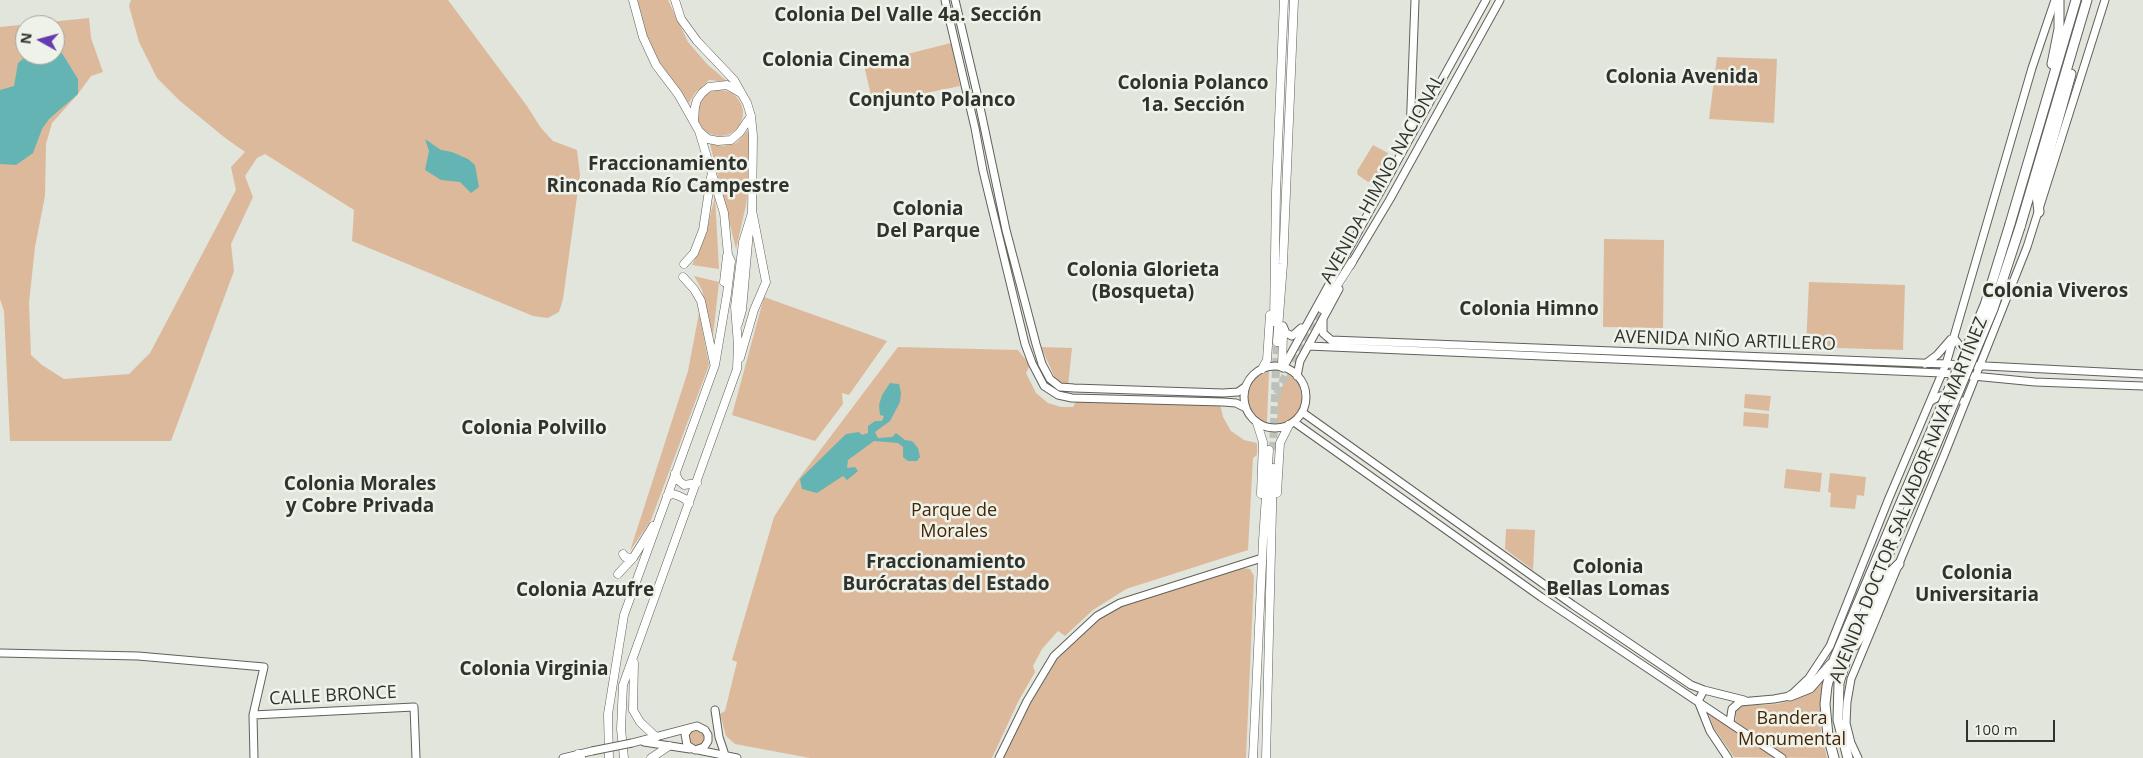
<!DOCTYPE html>
<html>
<head>
<meta charset="utf-8">
<style>
	body { margin:0 }
	#map { position:relative; width:2143px; height:758px; overflow:hidden; background:#e1e5dc; font-family:"Open Sans",sans-serif }
	canvas { display:block }
	.north { position:absolute; left:15px; top:15px; width:50px; height:50px; box-sizing:border-box; background:#eef2e9; border:1px solid #a2a59e; border-radius:50%; rotate:277deg; font-size:14px; font-weight:700; line-height:20px; text-align:center; color:#30322e }
	.north::after { content:''; display:block; margin:auto; width:18px; height:22px; background:#663ab2; clip-path:polygon(50% 0,100% 100%,50% 72%,0 100%) }
	.scale { position:absolute; left:1966px; top:720px; width:89px; height:22px; box-sizing:border-box; border:2px solid #30322e; border-top:0; padding-left:6px; font-size:15px; line-height:18px; white-space:nowrap; color:#30322e; -webkit-text-stroke:4px #eef2e9; paint-order:stroke }
</style>
</head>
<body>
<div id="map">
<canvas width="2143" height="758"></canvas>
<div class="north">N</div>
<div class="scale">100 m</div>
</div>
<script>
const ctx = document.querySelector('canvas').getContext('2d');
ctx.lineJoin = 'round';
function fillPath(path, color) {
  ctx.fillStyle = color;
  ctx.fill(path, 'evenodd');
}
function shape(rows) {
  const path = new Path2D();
  for (const r of rows) {
    if (r.length === 3) {
      path.moveTo(r[0] + r[2], r[1]);
      path.arc(r[0], r[1], r[2], 0, 2 * Math.PI);
      continue;
    }
    path.moveTo(r[0], r[1]);
    for (let i = 2; i < r.length; i += 2) path.lineTo(r[i], r[i + 1]);
  }
  return path;
}
function trace(path, color, width, dash) {
  ctx.strokeStyle = color;
  ctx.lineWidth = width;
  ctx.lineCap = dash ? 'butt' : 'round';
  ctx.setLineDash(dash || []);
  ctx.stroke(path);
}
function write(font, color, halo, rows, align = 'center') {
  ctx.font = font + ' "Open Sans",sans-serif';
  ctx.lineWidth = 5;
  ctx.setLineDash([]);
  ctx.textBaseline = 'middle';
  ctx.strokeStyle = halo;
  ctx.fillStyle = color;
  for (const [text, x, y, turn = 0] of rows) {
    ctx.save();
    ctx.translate(x, y);
    ctx.rotate((+turn || 0) * Math.PI / 180);
    ctx.textAlign = isNaN(turn) ? turn : align;
    if (halo) ctx.strokeText(text, 0, 0);
    ctx.fillText(text, 0, 0);
    ctx.restore();
  }
}
fillPath(shape([
	[131,0,448,0,527,106,541,128,553,141,577,150,580,175,563,299,559,312,548,318,533,316,352,241,354,210,265,154,257,158,245,176,253,197,231,244,234,271,171,441,10,441,4,311,0,299,0,27,89,18,91,38,103,72,91,76,78,94,52,123,46,144,45,196,35,247,29,303,31,355,42,365,64,379,129,374,150,353,236,190,231,167,245,152,224,137,180,101,157,78,139,42,129,6],
	[25,25,55,25,55,55,25,55],
	[637,0,668,0,688,42,707,64,728,82,709,80,695,93,689,103,655,57,644,29],
	[951,43,960,86,873,104,864,65],
	[1717,57,1777,59,1774,123,1709,119],
	[720,113,23],
	[749,129,750,166,746,205,736,249,710,144,722,146,736,143],
	[1373,145,1388,153,1387,156,1373,180,1368,182,1358,175,1357,171],
	[715,196,719,269,692,265,706,233],
	[1604,239,1664,240,1663,328,1603,327],
	[694,276,719,282,713,336,702,290],
	[1809,282,1905,285,1903,350,1806,347],
	[764,297,887,341,849,395,842,393,843,404,815,441,732,415],
	[699,313,709,365,651,520,630,551,688,371],
	[898,347,1018,350,1030,365,1026,373,1036,393,1048,403,1061,407,1073,407,1076,401,1220,404,1223,417,1231,431,1244,440,1257,443,1257,455,1253,458,1248,550,1126,589,1093,610,1065,636,1058,631,1042,649,1033,666,1035,672,1018,702,992,758,810,758,735,744,726,736,720,714,725,711,737,662,732,660,774,517,797,481],
	[1041,347,1072,348,1068,386,1056,380],
	[1269,371,1267,423,1264,423,1258,419,1249,407,1248,392,1256,377],
	[1288,373,1295,378,1300,385,1302,402,1299,411,1292,420,1277,424,1278,395],
	[1745,394,1771,396,1769,411,1744,408],
	[1744,412,1769,414,1768,428,1743,426],
	[1786,469,1822,473,1820,492,1784,488],
	[1830,473,1866,477,1864,496,1857,495,1855,509,1830,507,1831,493,1828,492],
	[1506,529,1535,530,1533,570,1505,549],
	[1242,568,1250,569,1254,576,1246,758,1003,758,1028,704,1055,661,1071,643,1105,613,1130,602],
	[1829,669,1823,685,1820,701,1821,733,1827,758,1734,757,1714,728,1709,715,1736,720,1735,710,1738,706,1777,704,1794,700,1811,692],
	[696,738,8]
]), '#ddb99b');
fillPath(shape([
	[60,50,78,79,78,94,49,119,42,129,33,153,16,165,0,164,0,90,14,86,18,63,24,58,55,55,55,51],
	[425,139,441,150,452,152,468,159,475,165,479,187,471,193,460,182,441,180,425,170,429,151],
	[890,383,899,384,901,393,900,402,890,421,875,432,878,438,892,437,896,433,905,440,912,441,918,448,920,457,917,461,908,461,903,457,903,447,898,443,874,441,848,460,847,468,855,467,858,471,847,480,843,476,817,493,802,489,800,479,846,434,859,432,862,435,868,433,868,426,875,421,882,421,884,416,880,415,879,405,882,395]
]), '#64b4b3');
trace(shape([
	[1277,394,1292,361,1322,309],
	[1273,450,1277,342]
]), '#bec1b9', 8, [8, 4]);
const secondary = shape([
	[945,0,975,128,983,171,1025,344,1032,363,1044,386,1058,395,1072,398,1223,402,1236,403,1246,408],
	[955,0,977,93,1006,230,1036,344,1042,364,1050,379,1060,387,1074,388,1223,393,1238,392,1245,387],
	[1410,134,1415,0],
	[1350,266,1390,199,1500,0],
	[1323,319,1323,333,1331,340,1946,364,2143,374],
	[1283,326,1286,333,1292,336,1301,328],
	[1954,338,1960,346,1971,351],
	[1308,346,1942,373,2035,382,2143,386],
	[1925,364,1937,355,1951,339],
	[1275,397,31],
	[1283,368,1486,0],
	[1297,376,1300,361,1339,289],
	[1931,401,1940,396,1950,395,1960,400],
	[1302,412,1573,605,1691,685,1704,690,1744,700],
	[1294,422,1541,597,1782,758],
	[0,653,138,656,264,667,253,715,254,758],
	[1704,690,1698,701,1710,731,1728,758],
	[715,710,719,737,725,755],
	[253,715,414,707,416,758],
	[1730,722,1732,709,1740,702,1774,699,1790,696,1809,678,1830,646,1889,498,1946,364,2032,68,2055,0],
	[644,742,690,749],
	[632,743,697,726,705,730,708,735,708,741,704,747,695,750,687,745,685,734,689,729],
	[698,750,737,758],
	[563,758,592,751],
	[999,758,1027,701,1054,656,1097,616,1120,603,1262,558],
	[1858,758,1851,743,1846,723,1847,702,1851,679,1945,453,2027,247,2105,0]
]);
const primary = shape([
	[694,121,695,107,697,100,702,93,709,87,727,85,741,93],
	[700,132,708,139,718,141,731,140,740,132,751,116],
	[684,264,694,253,703,230,711,177],
	[683,277,694,289,701,301,714,363],
	[724,282,727,256],
	[1322,309,1352,262],
	[1274,322,1276,192,1284,0],
	[738,324,742,310,749,231],
	[1277,342,1283,264,1294,0],
	[740,358,754,310,766,282,753,215],
	[1282,367,1283,334],
	[1262,369,1267,360,1270,315],
	[1257,423,1263,442,1261,494],
	[675,473,679,481,684,485,697,483],
	[1277,493,1280,443,1289,425],
	[667,496,673,494,679,496,685,499,689,504],
	[623,554,625,557,633,558],
	[618,574,633,558,653,526],
	[634,663,633,710,640,722,656,737],
	[578,754,581,758],
	[609,758,608,714,624,615,715,365,727,294,731,261,728,255,724,213,699,131,678,94,656,65,643,37,633,0],
	[624,758,621,729,623,685,737,369,738,345,735,307,743,242,752,213,753,136,751,116,747,103,734,80,697,41,681,19,675,0],
	[651,758,669,746],
	[1253,758,1263,541,1269,450],
	[1266,758,1273,468]
]);
const highway = shape([
	[2052,64,2059,29,2059,0],
	[2039,212,2037,195,2071,74],
	[2010,224,2076,0],
	[2020,227,2087,0],
	[1855,645,1864,631,1888,575,1899,564],
	[1790,696,1810,688,1831,664],
	[1834,758,1828,736,1825,704,1827,686,1834,660,1907,488],
	[1848,758,1838,720,1839,683,1845,663,1877,580,1917,490]
]);
trace(secondary, '#5e625a', 9);
trace(primary, '#5e625a', 9);
trace(highway, '#5e625a', 11);
trace(secondary, '#fff', 7);
trace(primary, '#fff', 8);
trace(highway, '#fff', 9);
const secondaryBridge = shape([
	[592,751,632,743]
]);
const highwayBridge = shape([
	[1907,488,1985,305,2010,224],
	[1917,490,1993,309,2020,227]
]);
trace(secondaryBridge, '#5e625a', 9, []);
trace(highwayBridge, '#5e625a', 11, []);
trace(secondaryBridge, '#fff', 7);
trace(highwayBridge, '#fff', 9);
write('18px', '#30322e', '#eef2e9', [
	["AVENIDA HIMNO NACIONAL",1383,179,-61],
	["AVENIDA NIÑO ARTILLERO",1725,341,2],
	["AVENIDA DOCTOR SALVADOR NAVA MARTÍNEZ",1909,500,-68],
	["CALLE BRONCE",333,696,-3]
]);
write('18px', '#452505', '#eef2e9', [
	["Parque de",954,511],
	["Morales",954,532],
	["Bandera",1792,719],
	["Monumental",1792,740]
]);
write('bold 19px', '#30322e', '#eef2e9', [
	["Colonia Del Valle 4a. Sección",908,16],
	["Colonia Cinema",836,61],
	["Colonia Avenida",1682,78],
	["Colonia Polanco",1193,84],
	["1a. Sección",1193,106],
	["Conjunto Polanco",932,101],
	["Fraccionamiento",668,165],
	["Rinconada Río Campestre",668,187],
	["Colonia",928,210],
	["Del Parque",928,232],
	["Colonia Glorieta",1143,271],
	["(Bosqueta)",1143,293],
	["Colonia Viveros",2055,292],
	["Colonia Himno",1529,310],
	["Colonia Polvillo",534,429],
	["Colonia Morales",360,485],
	["y Cobre Privada",360,507],
	["Fraccionamiento",946,563],
	["Burócratas del Estado",946,585],
	["Colonia",1608,568],
	["Bellas Lomas",1608,590],
	["Colonia",1977,574],
	["Universitaria",1977,596],
	["Colonia Azufre",585,591],
	["Colonia Virginia",534,670]
]);
</script>
</body>
</html>
